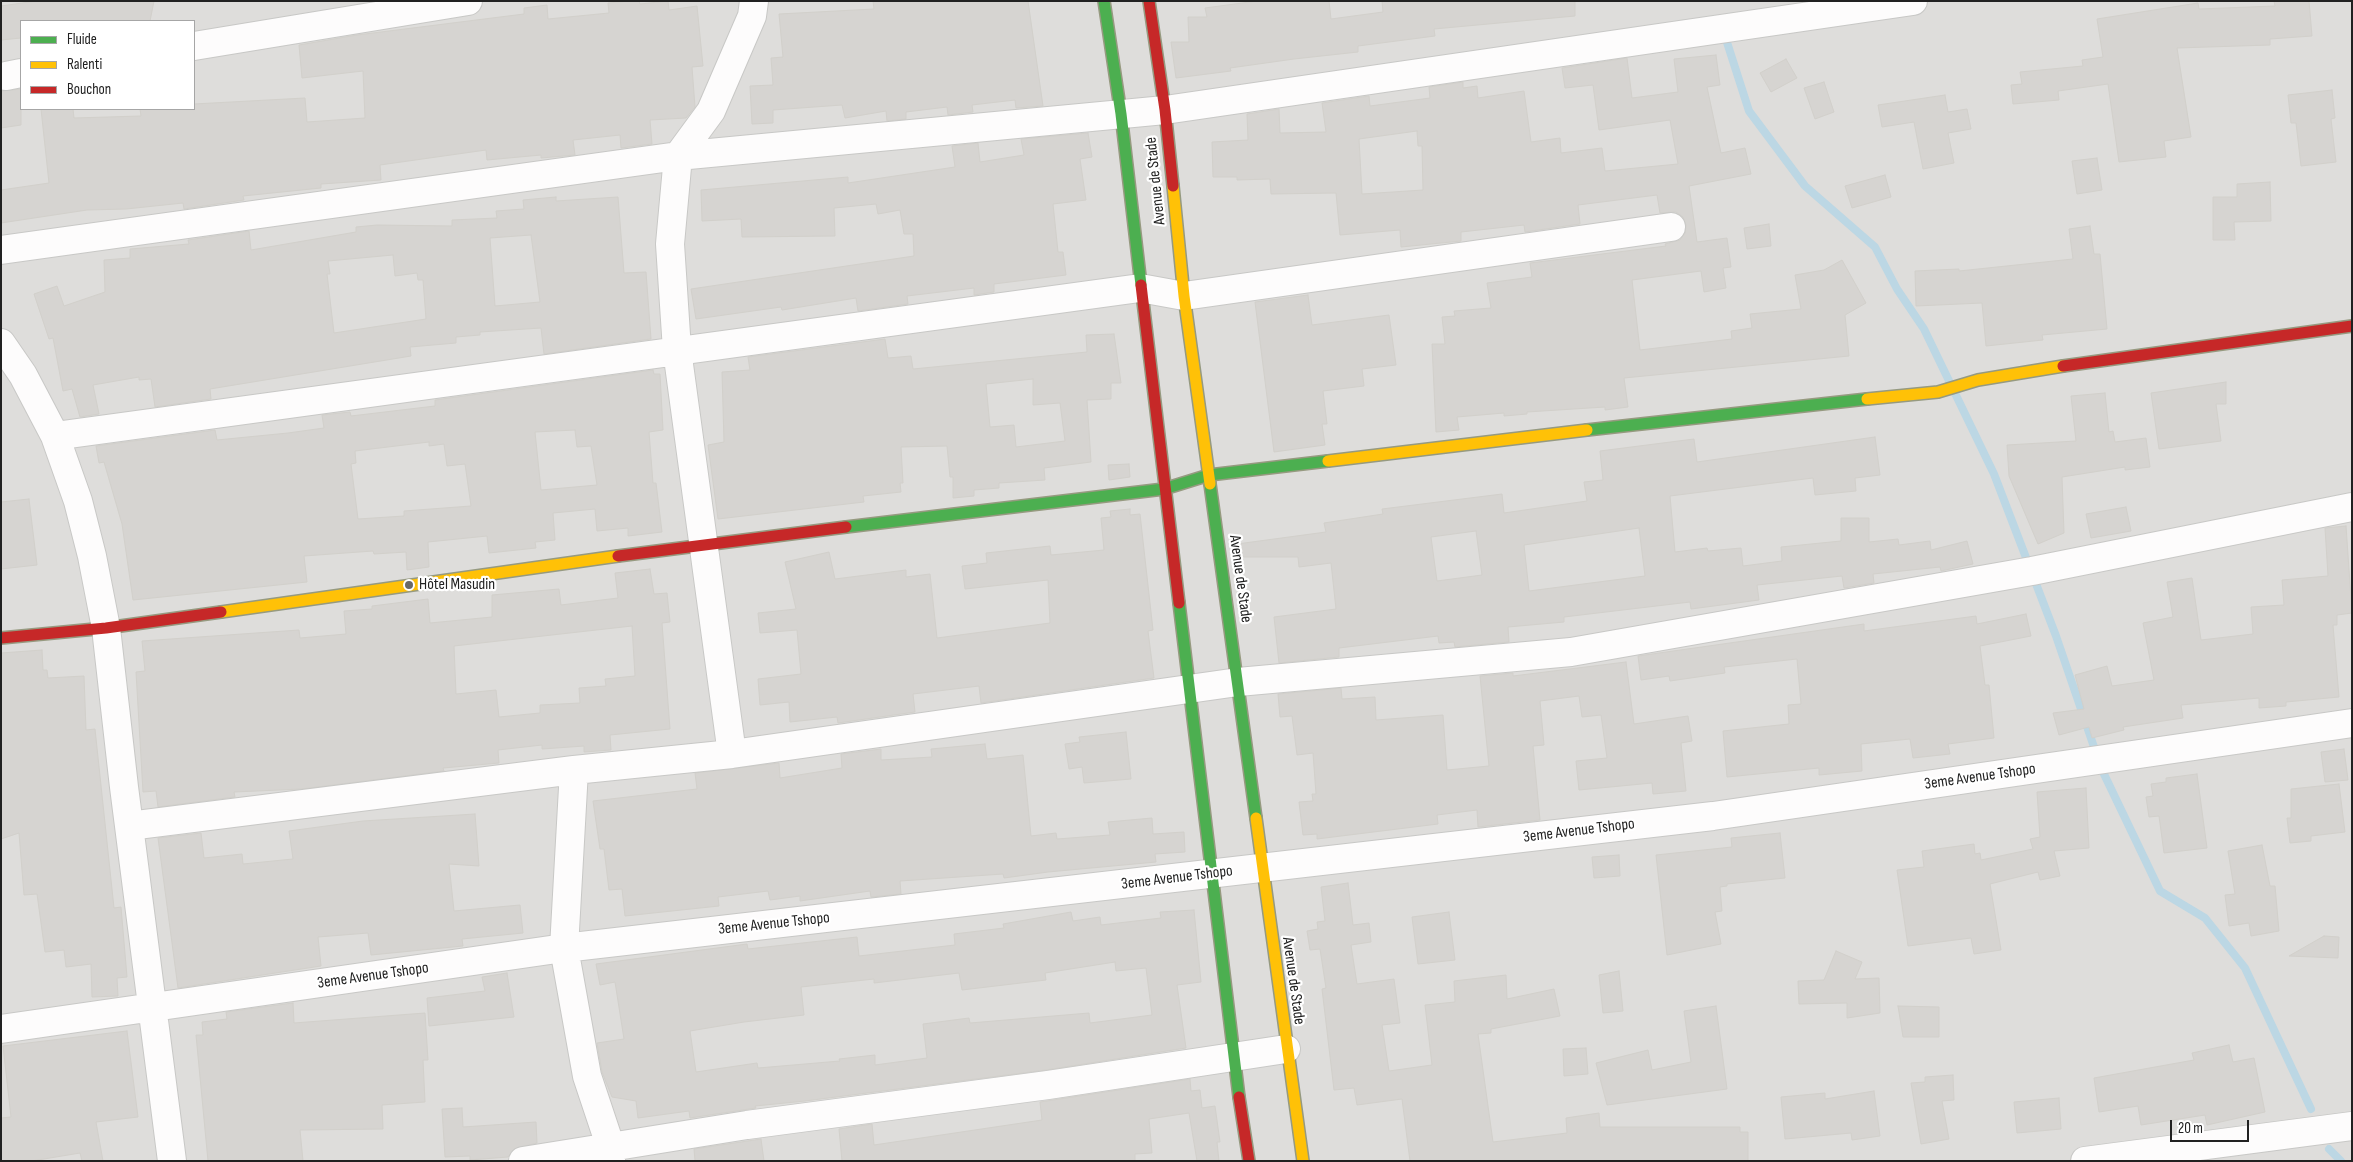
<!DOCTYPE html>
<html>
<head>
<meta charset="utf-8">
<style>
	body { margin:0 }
	#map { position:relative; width:2353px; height:1162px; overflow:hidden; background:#efeeea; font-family:"Sofia Sans Condensed",sans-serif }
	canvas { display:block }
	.frame { position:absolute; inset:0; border:2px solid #212121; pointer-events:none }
	.legend { position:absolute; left:20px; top:20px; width:175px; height:90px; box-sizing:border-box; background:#fff; border:1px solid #a6a6a6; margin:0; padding:6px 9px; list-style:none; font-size:15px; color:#212121 }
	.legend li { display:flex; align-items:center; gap:10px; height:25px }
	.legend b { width:25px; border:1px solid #a6a6a6 }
	.scale { position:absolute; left:2170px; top:1120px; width:79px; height:22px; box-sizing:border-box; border:2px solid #212121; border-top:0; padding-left:6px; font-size:15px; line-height:18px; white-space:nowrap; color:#212121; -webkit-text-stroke:4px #fff; paint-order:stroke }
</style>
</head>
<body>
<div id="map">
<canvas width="2353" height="1162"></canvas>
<div class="frame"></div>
<ul class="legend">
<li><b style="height:6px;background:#4caf50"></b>Fluide</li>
<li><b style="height:6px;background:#ffc107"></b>Ralenti</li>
<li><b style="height:6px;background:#c62828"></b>Bouchon</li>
</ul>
<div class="scale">20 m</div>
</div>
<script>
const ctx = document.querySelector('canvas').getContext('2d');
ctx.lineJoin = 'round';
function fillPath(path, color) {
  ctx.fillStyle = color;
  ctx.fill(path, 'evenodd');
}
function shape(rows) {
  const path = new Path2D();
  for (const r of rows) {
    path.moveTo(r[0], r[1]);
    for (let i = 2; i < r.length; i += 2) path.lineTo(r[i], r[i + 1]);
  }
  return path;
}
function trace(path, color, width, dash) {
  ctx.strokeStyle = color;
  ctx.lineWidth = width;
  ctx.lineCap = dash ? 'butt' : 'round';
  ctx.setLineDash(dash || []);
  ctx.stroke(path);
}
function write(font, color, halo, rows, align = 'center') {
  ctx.font = font + ' "Sofia Sans Condensed",sans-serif';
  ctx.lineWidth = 4.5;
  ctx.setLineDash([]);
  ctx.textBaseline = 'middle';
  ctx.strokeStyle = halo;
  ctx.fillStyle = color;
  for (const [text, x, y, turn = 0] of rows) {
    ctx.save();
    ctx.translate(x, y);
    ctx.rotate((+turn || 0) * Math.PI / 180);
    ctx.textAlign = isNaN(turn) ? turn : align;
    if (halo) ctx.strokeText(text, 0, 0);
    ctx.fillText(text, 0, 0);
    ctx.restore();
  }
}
fillPath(shape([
	[1,1,2352,1,2352,1161,1,1161],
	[21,21,194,21,194,109,21,109]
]), '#dedddb');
trace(shape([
	[1724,33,1749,111,1805,186,1875,247,1897,289,1924,329,1994,474,2056,636,2094,747],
	[2103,772,2160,891,2205,918,2245,968,2311,1109],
	[2329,1149,2341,1161]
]), '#bcd7e4', 8);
const building = shape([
	[36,1,154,1,150,21,21,21,21,38,1,40,1,6,36,1],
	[629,1,639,1,640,4,668,1,669,10,697,6,703,66,692,67,695,107,686,118,650,120,652,144,621,148,620,135,573,140,575,155,541,158,541,155,487,160,486,150,380,165,381,180,321,184,321,188,243,196,244,200,184,209,183,203,126,209,87,210,1,223,1,190,49,183,41,109,73,109,74,118,141,116,140,109,194,109,194,104,305,98,307,122,365,118,363,71,302,78,299,45,357,35,524,14,524,8,547,5,548,19,609,13,608,3,629,1],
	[873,1,1028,1,1043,106,1016,108,1015,100,972,105,973,112,948,115,947,107,906,112,906,119,887,121,886,111,845,118,842,105,773,110,773,123,752,124,750,86,773,85,771,58,783,57,779,14,874,9,873,1],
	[1257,1,1329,1,1331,19,1383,12,1382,1,1575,1,1575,16,1434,29,1435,36,1358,46,1358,52,1294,59,1230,68,1231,71,1176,78,1171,42,1189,42,1188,17,1207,17,1205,8,1257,1],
	[2274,1,2309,1,2312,36,2270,39,2270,45,2177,48,2191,137,2164,141,2166,157,2119,162,2108,84,2058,91,2059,100,2013,104,2011,85,2022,84,2020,72,2083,66,2082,60,2103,57,2097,19,2198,3,2199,9,2275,6,2274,1],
	[1716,55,1720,85,1707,87,1721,153,1745,148,1751,174,1689,186,1697,242,1727,238,1731,267,1723,268,1726,288,1704,292,1701,271,1632,280,1640,350,1732,339,1731,331,1752,328,1750,314,1801,309,1795,275,1824,270,1842,260,1866,303,1845,315,1849,356,1624,378,1628,407,1605,410,1605,407,1527,412,1527,414,1504,416,1504,413,1457,417,1459,430,1436,432,1432,344,1445,344,1442,317,1455,316,1454,311,1491,308,1487,283,1532,277,1530,263,1666,246,1665,244,1680,240,1685,233,1686,225,1683,217,1676,212,1660,213,1657,195,1578,205,1580,224,1525,232,1524,225,1461,232,1461,241,1401,247,1400,230,1340,235,1336,193,1271,194,1270,179,1237,180,1237,177,1213,177,1212,142,1248,140,1247,114,1279,109,1280,133,1326,132,1322,103,1369,96,1370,106,1430,98,1429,87,1463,82,1463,88,1477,86,1478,98,1524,91,1531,142,1560,138,1561,153,1602,148,1605,171,1678,164,1670,120,1599,130,1593,85,1565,88,1562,68,1627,58,1632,98,1678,92,1674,59,1716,55],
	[1417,131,1418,146,1422,146,1423,190,1362,194,1359,139,1417,131],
	[1786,59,1797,78,1771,92,1760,73,1786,59],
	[1824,82,1834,112,1815,119,1804,88,1824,82],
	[21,89,21,125,1,128,1,91,21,89],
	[2332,90,2335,118,2331,119,2336,162,2301,166,2296,123,2291,123,2288,95,2332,90],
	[1945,95,1948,112,1967,109,1971,129,1948,133,1954,163,1923,169,1914,122,1882,127,1878,105,1945,95],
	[1088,133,1092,157,1080,159,1086,200,1053,204,1058,252,1063,252,1066,275,994,284,994,292,974,295,974,288,907,296,908,304,858,311,856,298,782,310,781,307,696,319,691,289,914,256,913,234,904,234,900,210,878,214,876,204,834,208,835,236,742,237,741,219,702,221,701,190,848,177,848,183,955,167,952,146,978,143,980,162,1024,155,1021,139,1088,133],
	[2097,158,2102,190,2077,194,2072,161,2097,158],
	[1885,175,1891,197,1852,208,1845,186,1885,175],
	[2270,182,2271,221,2234,222,2235,240,2213,240,2213,197,2237,197,2237,184,2270,182],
	[556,197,556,201,618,197,624,273,646,272,651,339,544,354,541,328,480,332,480,335,456,337,456,343,410,347,411,356,210,389,211,399,155,407,151,379,139,380,139,377,93,385,99,414,80,417,72,389,63,391,53,338,49,339,34,294,57,286,64,306,105,292,104,260,130,258,130,249,189,244,188,240,249,231,251,250,356,232,356,227,377,225,452,226,452,220,497,218,496,211,524,209,523,200,556,197],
	[531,235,540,302,495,306,490,238,531,235],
	[393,255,395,276,417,273,418,280,423,280,426,319,334,333,327,274,330,274,328,261,393,255],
	[1769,224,1771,246,1747,249,1744,228,1769,224],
	[2090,226,2094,254,2100,254,2107,329,2042,335,2043,340,1986,346,1982,303,1916,306,1915,271,1959,269,1959,271,2073,259,2069,229,2090,226],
	[1308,295,1312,325,1389,315,1396,365,1362,369,1364,386,1323,391,1327,424,1322,424,1325,445,1274,452,1255,302,1308,295],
	[1114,334,1121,383,1111,383,1111,399,1087,400,1091,462,1044,468,1045,480,999,483,999,488,974,490,974,496,953,498,953,477,950,477,947,446,901,447,903,483,900,483,901,492,863,496,864,502,718,519,708,445,724,442,722,372,750,370,748,357,885,339,888,358,911,356,913,369,1087,352,1086,335,1114,334],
	[1033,379,1033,405,1060,403,1065,441,1016,447,1014,425,990,427,986,384,1033,379],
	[653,370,654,374,660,374,663,430,649,432,653,483,656,483,662,532,628,536,628,528,597,531,595,509,553,513,555,540,535,542,536,548,489,553,487,536,428,542,429,567,407,570,406,552,374,554,373,551,304,556,307,582,133,600,122,524,104,462,99,463,96,446,215,430,217,440,288,433,324,428,322,415,350,412,351,416,435,406,435,400,653,370],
	[575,430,577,447,591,446,597,485,541,490,535,432,575,430],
	[429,442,429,446,444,444,447,466,465,464,471,506,404,511,404,516,358,519,351,464,356,463,355,451,429,442],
	[2226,382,2226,404,2216,404,2221,441,2159,449,2151,393,2226,382],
	[2105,393,2109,432,2113,431,2115,442,2146,438,2150,467,2125,470,2125,467,2062,477,2064,533,2038,544,2009,476,2007,445,2076,441,2071,396,2105,393],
	[1875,437,1880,475,1855,478,1856,491,1815,495,1813,478,1670,496,1675,552,1707,548,1708,551,1741,548,1743,566,1782,561,1781,547,1841,541,1841,518,1869,518,1869,542,1898,539,1899,545,1930,541,1931,550,1967,541,1973,564,1941,571,1940,567,1873,574,1874,583,1844,588,1842,576,1757,585,1759,600,1691,609,1690,602,1564,617,1564,622,1508,627,1509,642,1455,647,1454,642,1439,643,1438,636,1339,648,1339,657,1279,663,1274,617,1336,609,1331,563,1299,567,1298,557,1238,557,1237,544,1326,532,1324,523,1383,514,1382,509,1502,494,1504,513,1587,501,1584,482,1603,480,1600,451,1694,439,1697,462,1875,437],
	[1639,528,1645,576,1529,591,1524,545,1639,528],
	[1476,531,1482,575,1437,581,1431,537,1476,531],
	[1129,464,1130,477,1109,480,1108,465,1129,464],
	[29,499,37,565,1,569,1,502,29,499],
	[2126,507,2131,531,2091,538,2086,514,2126,507],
	[1130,509,1130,515,1140,514,1153,630,1148,631,1154,678,981,703,979,686,913,694,915,712,838,723,837,717,790,722,789,702,760,705,758,679,801,674,797,630,760,633,758,613,796,609,785,562,829,552,835,579,906,570,906,577,930,574,937,638,1050,623,1048,580,965,589,962,566,987,563,986,553,1050,546,1051,555,1104,550,1101,518,1111,517,1110,511,1130,509],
	[2346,526,2352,613,2337,615,2337,625,2333,625,2339,697,2286,702,2286,706,2259,708,2259,698,2181,705,2183,718,2123,727,2124,730,2092,738,2089,727,2059,735,2053,713,2084,709,2075,675,2107,666,2112,686,2154,680,2143,623,2173,617,2167,582,2192,578,2201,640,2253,634,2251,607,2284,605,2282,580,2328,576,2325,528,2346,526],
	[650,569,654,594,667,593,670,622,662,623,670,729,610,735,611,750,584,752,584,746,542,749,542,745,498,750,499,763,443,768,444,771,302,789,234,792,235,797,158,807,156,791,143,792,136,672,145,671,142,641,299,630,300,638,346,634,344,611,372,609,372,606,428,599,430,623,492,617,492,595,559,589,561,605,618,598,615,573,650,569],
	[632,626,635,676,605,679,606,686,579,688,580,703,540,705,540,713,499,717,496,690,456,694,454,646,632,626],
	[2026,614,2031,636,1980,646,1985,685,1989,685,1994,738,1948,744,1950,754,1913,758,1910,739,1861,744,1862,771,1819,775,1819,768,1727,777,1723,731,1789,724,1788,705,1801,704,1797,659,1724,667,1725,673,1670,681,1669,676,1641,680,1638,656,1864,624,1864,631,1976,616,1977,624,2026,614],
	[42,650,43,670,47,670,48,678,84,676,86,730,95,729,114,908,121,907,127,977,117,978,118,996,92,997,91,964,66,967,64,950,45,952,37,894,24,895,19,833,1,839,1,653,42,650],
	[1626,662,1634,724,1688,716,1692,741,1681,743,1686,791,1653,794,1652,783,1579,790,1576,761,1607,758,1601,715,1582,717,1579,696,1540,701,1544,745,1533,746,1540,820,1478,827,1477,810,1437,815,1438,824,1317,839,1317,834,1303,835,1299,802,1313,801,1312,794,1316,794,1313,753,1297,755,1292,716,1280,717,1278,694,1341,688,1342,699,1375,697,1376,720,1443,715,1447,770,1489,766,1480,676,1513,673,1513,676,1626,662],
	[1126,732,1131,779,1084,783,1082,767,1069,769,1065,744,1080,742,1079,737,1126,732],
	[985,744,987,759,1023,755,1031,836,1056,833,1057,839,1110,835,1108,822,1152,818,1153,834,1184,832,1185,852,1155,854,1156,862,1048,872,1004,878,1003,874,900,881,901,894,871,897,870,891,800,901,800,896,770,900,768,891,718,897,719,906,625,916,622,889,609,890,604,849,600,849,593,801,697,789,695,773,779,763,780,778,842,768,841,754,881,749,881,760,932,757,931,749,985,744],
	[2344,749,2348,780,2325,782,2321,752,2344,749],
	[2197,774,2207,848,2164,853,2159,816,2149,817,2146,797,2153,796,2151,784,2166,782,2166,778,2197,774],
	[2339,784,2345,832,2311,836,2311,841,2290,843,2287,818,2291,818,2291,789,2339,784],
	[2086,788,2089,848,2054,851,2060,876,2040,880,2038,872,1990,884,2001,950,1974,954,1971,938,1908,946,1897,870,1924,867,1922,851,1974,844,1975,854,1980,853,1981,860,2033,849,2030,839,2040,837,2037,792,2086,788],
	[475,814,479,866,449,864,454,911,520,905,523,933,462,939,463,946,371,955,368,933,318,937,321,966,178,988,158,838,201,833,204,858,242,854,243,864,293,859,289,831,363,821,475,814],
	[1780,833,1785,878,1727,884,1727,886,1720,887,1722,911,1715,912,1721,944,1667,955,1656,855,1732,847,1731,838,1780,833],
	[2262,845,2270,886,2275,886,2279,931,2251,936,2249,923,2229,926,2225,895,2235,894,2228,851,2262,845],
	[1619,855,1620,876,1594,878,1592,857,1619,855],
	[1348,883,1353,925,1369,923,1371,942,1351,945,1357,984,1394,979,1400,1023,1382,1025,1389,1071,1432,1065,1425,1005,1455,1002,1454,981,1506,975,1507,999,1554,989,1560,1016,1491,1029,1491,1033,1478,1034,1493,1142,1567,1133,1566,1118,1599,1113,1600,1127,1740,1127,1740,1132,1748,1132,1748,1161,1410,1161,1402,1099,1357,1105,1354,1088,1334,1090,1322,989,1326,988,1320,949,1310,950,1307,931,1318,929,1317,922,1325,921,1321,887,1348,883],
	[1194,910,1201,982,1177,985,1186,1048,1046,1070,805,1101,755,1106,756,1108,690,1118,689,1111,638,1118,636,1101,612,1097,602,1072,597,1043,624,1039,615,982,600,985,596,964,747,944,748,949,857,937,859,956,955,945,954,934,1004,928,1003,924,1071,912,1073,921,1100,917,1101,925,1161,918,1160,912,1194,910],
	[1115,962,1116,971,1146,968,1152,1015,1090,1023,1089,1013,970,1023,969,1018,923,1024,927,1058,875,1065,875,1055,839,1059,840,1061,758,1068,757,1063,696,1072,690,1031,744,1022,804,1015,801,987,874,979,874,983,959,973,962,990,1046,980,1045,973,1115,962],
	[1449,912,1455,960,1418,964,1412,917,1449,912],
	[2324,936,2339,937,2338,958,2289,956,2324,936],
	[1836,951,1862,962,1855,979,1879,978,1880,1013,1847,1018,1847,1003,1799,1004,1798,981,1824,980,1836,951],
	[1619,971,1623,1011,1603,1013,1599,975,1619,971],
	[507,973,514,1017,429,1026,427,998,485,991,482,977,507,973],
	[293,1003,294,1023,425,1013,428,1060,423,1060,425,1102,382,1105,383,1129,300,1130,303,1161,208,1161,196,1035,203,1035,202,1022,227,1019,226,1012,293,1003],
	[1716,1006,1727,1089,1607,1105,1596,1063,1648,1050,1652,1070,1691,1062,1684,1011,1716,1006],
	[1898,1006,1939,1007,1939,1037,1903,1037,1898,1006],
	[127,1031,138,1117,96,1122,103,1161,82,1161,80,1153,32,1161,1,1161,1,1118,11,1117,3,1046,127,1031],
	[2229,1045,2233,1062,2254,1058,2265,1112,2207,1125,2205,1115,2141,1125,2138,1106,2099,1112,2094,1078,2194,1060,2192,1053,2229,1045],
	[1586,1048,1588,1074,1564,1076,1563,1049,1586,1048],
	[1953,1075,1954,1100,1942,1101,1949,1139,1921,1144,1911,1083,1925,1082,1925,1077,1953,1075],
	[1190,1079,1191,1091,1200,1090,1202,1108,1215,1106,1220,1142,1217,1142,1219,1161,1197,1161,1189,1113,1149,1119,1152,1153,1135,1154,1135,1161,842,1161,839,1129,872,1124,874,1145,1042,1120,1040,1102,1190,1079],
	[1874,1091,1880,1136,1852,1140,1851,1133,1785,1139,1781,1097,1825,1093,1825,1099,1874,1091],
	[2059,1098,2061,1129,2017,1133,2014,1102,2059,1098],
	[462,1108,463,1127,536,1122,537,1143,514,1149,508,1157,470,1160,470,1156,445,1157,442,1109,462,1108],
	[761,1139,764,1161,695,1161,694,1149,761,1139]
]);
fillPath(building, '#d6d4d1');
trace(building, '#d2d0cb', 1);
const street = shape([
	[194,46,468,1],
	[6,76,21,73],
	[1,250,678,156,1165,110,1913,1],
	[1,343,23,375,55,436,78,501,92,556,106,628,124,787,172,1161],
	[55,436,1140,288,1184,296,1671,227],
	[732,754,677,350,670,244,678,156,711,111,752,16,754,1],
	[574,770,564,948,587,1076,611,1148,611,1161],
	[129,826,574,770,732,754,1238,682,1571,652,2032,571,2352,507],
	[1,1029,564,948,1713,816,2352,723],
	[523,1161,747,1125,1048,1085,1286,1049],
	[2085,1161,2352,1126]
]);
const fast = shape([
	[1104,1,1121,114,1141,285],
	[1587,430,1867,399],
	[1210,484,1256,818],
	[846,527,1164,489,1209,475,1328,461],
	[1179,603,1239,1097]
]);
const slow = shape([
	[1173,186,1184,296,1210,484],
	[1867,399,1938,392,1978,380,2063,366],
	[1328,461,1587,430],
	[221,612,618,556],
	[1256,818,1303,1161]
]);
const jam = shape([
	[1149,1,1165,110,1173,186],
	[1141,285,1179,603],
	[2063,366,2352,326],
	[618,556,846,527],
	[1,638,106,628,221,612],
	[1239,1097,1249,1161]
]);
trace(street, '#c8c8c6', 30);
trace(fast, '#969a80', 14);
trace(slow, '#969a80', 14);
trace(jam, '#969a80', 14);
trace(street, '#fdfcfc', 28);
trace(fast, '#4caf50', 11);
trace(slow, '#ffc107', 11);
trace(jam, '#c62828', 11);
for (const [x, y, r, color] of [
	[409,585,5,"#696967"]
]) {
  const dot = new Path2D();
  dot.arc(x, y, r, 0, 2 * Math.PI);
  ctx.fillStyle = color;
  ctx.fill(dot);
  trace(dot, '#fff', 2);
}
write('16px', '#212121', '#fff', [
	["Avenue de Stade",1156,181,-96],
	["Avenue de Stade",1240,579,82],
	["3eme Avenue Tshopo",1980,777,-8],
	["3eme Avenue Tshopo",1579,831,-7],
	["3eme Avenue Tshopo",1177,878,-7],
	["3eme Avenue Tshopo",774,924,-6],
	["3eme Avenue Tshopo",373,976,-8],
	["Avenue de Stade",1293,981,82]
]);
write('16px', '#212121', '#fff', [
	["Hôtel Masudin",419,585]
], 'left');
</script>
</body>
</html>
